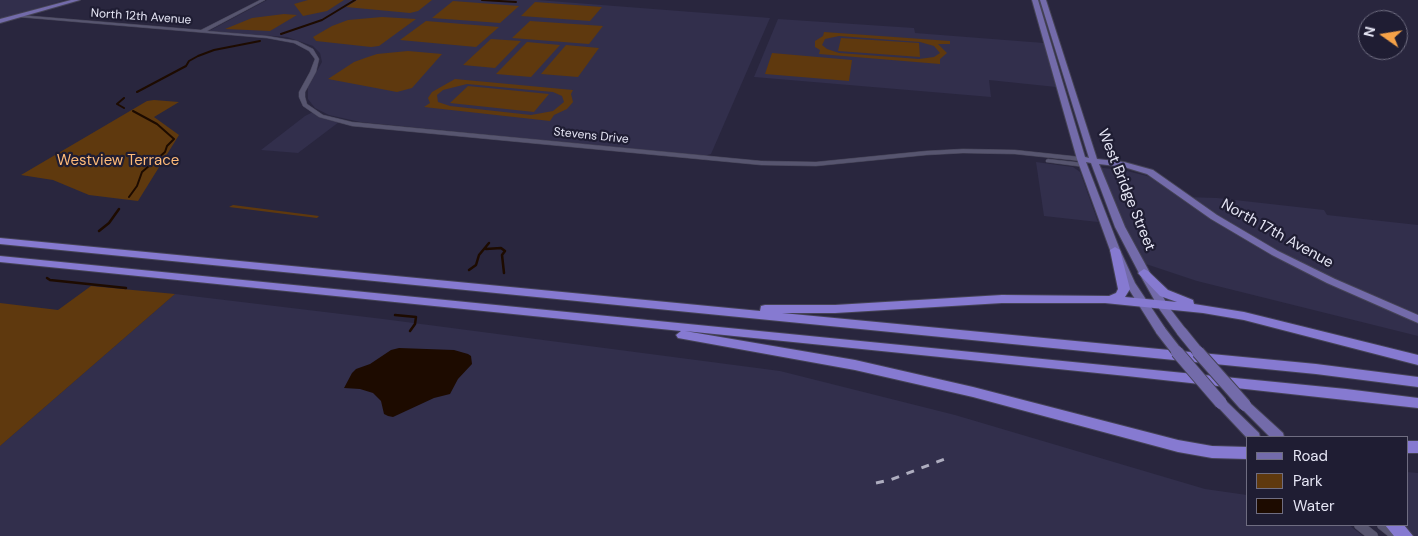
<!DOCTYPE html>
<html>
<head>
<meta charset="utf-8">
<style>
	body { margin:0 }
	#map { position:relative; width:1418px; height:536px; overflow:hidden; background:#29263e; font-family:"DM Sans",sans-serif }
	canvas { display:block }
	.legend { position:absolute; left:1246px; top:436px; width:162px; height:90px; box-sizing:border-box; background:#1f1d33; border:1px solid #6f6d81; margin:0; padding:6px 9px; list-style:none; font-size:15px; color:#e6e6f5 }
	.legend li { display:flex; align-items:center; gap:10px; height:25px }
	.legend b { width:25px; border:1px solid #6f6d81 }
	.north { position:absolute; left:1358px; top:10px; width:50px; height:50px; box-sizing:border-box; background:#1f1d33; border:1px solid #6f6d81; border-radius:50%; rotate:283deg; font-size:14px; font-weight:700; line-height:20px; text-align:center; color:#e6e6f5 }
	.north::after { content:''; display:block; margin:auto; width:18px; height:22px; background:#f6a248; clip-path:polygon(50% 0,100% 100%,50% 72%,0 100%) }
</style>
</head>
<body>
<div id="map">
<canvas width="1418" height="536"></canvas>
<ul class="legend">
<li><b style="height:6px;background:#736baa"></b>Road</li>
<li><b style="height:14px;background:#5f390e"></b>Park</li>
<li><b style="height:14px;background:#1d0b00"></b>Water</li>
</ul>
<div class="north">N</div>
</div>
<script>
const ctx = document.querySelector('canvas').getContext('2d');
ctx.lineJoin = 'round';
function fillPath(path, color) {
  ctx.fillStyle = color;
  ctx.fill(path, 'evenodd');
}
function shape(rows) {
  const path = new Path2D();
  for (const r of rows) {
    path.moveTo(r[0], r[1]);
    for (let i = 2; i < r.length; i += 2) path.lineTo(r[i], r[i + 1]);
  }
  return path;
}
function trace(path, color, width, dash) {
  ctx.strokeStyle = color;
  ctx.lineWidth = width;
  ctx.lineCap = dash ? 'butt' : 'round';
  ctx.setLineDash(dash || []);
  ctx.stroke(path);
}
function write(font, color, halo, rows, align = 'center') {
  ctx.font = font + ' "DM Sans",sans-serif';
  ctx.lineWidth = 4.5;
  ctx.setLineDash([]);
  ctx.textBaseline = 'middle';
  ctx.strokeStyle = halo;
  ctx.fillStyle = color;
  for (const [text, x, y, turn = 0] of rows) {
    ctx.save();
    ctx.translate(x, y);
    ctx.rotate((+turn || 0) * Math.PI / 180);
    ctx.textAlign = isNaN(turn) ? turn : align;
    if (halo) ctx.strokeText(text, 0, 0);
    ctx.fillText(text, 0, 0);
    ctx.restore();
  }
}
fillPath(shape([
	[0,0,65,0,0,19],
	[267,0,537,0,770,18,711,154,704,156,360,122,329,115,315,108,308,99,308,87,322,62,320,53,313,46,287,37,209,31],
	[778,19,914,28,915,33,1044,43,1056,87,989,80,991,97,754,77],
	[313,112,339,122,298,153,261,150,305,116],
	[1036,162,1073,167,1080,172,1098,222,1044,216],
	[1096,167,1127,171,1147,176,1162,181,1185,197,1217,198,1324,210,1327,215,1418,225,1418,336,1197,281,1137,261],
	[175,294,383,319,780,371,955,415,1205,489,1247,495,1247,525,1349,525,1363,536,0,536,0,446],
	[1407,472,1418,473,1418,536,1412,536,1398,525,1407,525]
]), '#322f4c');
fillPath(shape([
	[308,0,344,0,327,11,303,16,294,4],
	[357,0,432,0,418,11,410,13,346,7],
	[453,1,519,6,500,23,432,18],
	[535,2,602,7,590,21,521,16],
	[284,14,297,15,270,31,225,29,252,18],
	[382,17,416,19,379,46,371,47,316,41,313,37,332,26,348,20],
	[426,21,499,27,476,47,400,40],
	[530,21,603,26,589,44,512,38],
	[824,32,950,41,950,44,938,44,947,53,940,59,940,64,819,54,820,50,815,47,815,41,823,36],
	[839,36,920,42,934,46,940,53,934,57,919,59,839,53,827,49,822,45,825,39],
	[841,38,919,43,920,57,838,51],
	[491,39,521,41,495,68,463,65],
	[527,42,560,45,531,77,496,74],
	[566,45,599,48,578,77,541,74],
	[408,51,442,54,412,88,397,92,328,79,354,62,365,58,377,54],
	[772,53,852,60,849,81,765,74],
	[455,79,573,90,571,94,573,102,567,109,554,115,550,121,424,107,430,103,428,98,432,92],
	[467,84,553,92,562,96,564,102,553,111,531,115,450,106,438,102,437,95,443,90],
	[468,86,549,94,534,112,450,103],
	[154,100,179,102,154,117,179,135,138,201,89,195,53,180,21,175,147,101],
	[233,205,319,216,317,218,229,207],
	[91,286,175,294,0,446,0,303,58,310]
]), '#5f390e');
fillPath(shape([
	[399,348,454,350,468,354,471,356,472,364,458,379,450,394,434,398,393,417,388,416,384,414,381,401,373,393,360,389,344,388,352,373,356,369,370,364,391,350]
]), '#1d0b00');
trace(shape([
	[482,0,516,2],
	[281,34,322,20,355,0],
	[137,92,186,66,189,61,198,56,214,50,260,41],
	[124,98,117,104,124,108],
	[129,197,137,186,142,172,165,152,167,146,174,139,157,124,133,111]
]), '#1d0b00', 2);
trace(shape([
	[99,231,109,223,119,209],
	[486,249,501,248,505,251,502,255,504,273],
	[469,270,476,265,479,255,489,243],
	[47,278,50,280,126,288],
	[395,315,416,317,415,324,410,331]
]), '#1d0b00', 2.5);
const minor = shape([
	[260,0,265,0,207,31,267,36,297,41,313,49,319,59,316,72,305,92,305,97,307,104,323,115,352,122,761,161,816,162,926,151,963,149,1015,150,1081,157,1084,159,1081,161,1015,154,963,153,926,155,816,166,761,165,352,126,319,117,303,106,299,97,299,92,310,72,315,59,309,51,294,43,267,38,19,17,17,16,19,15,201,30,260,0],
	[1048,159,1084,163,1087,165,1084,167,1046,162,1046,160,1048,159],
	[1354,525,1367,525,1377,533,1378,536,1365,536,1355,528,1354,525],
	[1377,525,1390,525,1400,533,1401,536,1388,536,1378,528,1377,525]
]);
const major = shape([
	[71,0,80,0,0,23,0,19,71,0],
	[1032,0,1038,0,1085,157,1089,158,1040,0,1046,0,1097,159,1124,162,1153,170,1217,215,1278,251,1335,279,1418,315,1418,323,1327,283,1272,255,1211,219,1147,174,1124,167,1099,164,1125,227,1168,306,1188,332,1186,335,1182,336,1178,335,1160,310,1139,273,1115,227,1091,163,1086,162,1120,250,1135,283,1167,331,1165,334,1157,334,1125,283,1110,250,1077,159,1032,0],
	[1221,398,1225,400,1259,433,1260,437,1247,438,1217,406,1215,403,1217,400,1221,398],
	[1245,400,1249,402,1283,433,1284,437,1270,437,1241,408,1239,405,1241,402,1245,400]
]);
const highway = shape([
	[0,238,760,311,761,306,765,305,835,305,1002,295,1109,296,1116,293,1118,289,1110,250,1115,247,1120,250,1130,289,1125,297,1177,302,1160,296,1138,273,1144,269,1148,271,1168,290,1193,300,1194,304,1244,312,1418,355,1418,365,1244,320,1203,313,1105,303,1002,303,835,313,782,313,1316,364,1418,377,1418,387,1316,374,0,244,0,238],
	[0,256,1346,389,1418,398,1418,408,1127,376,685,331,855,360,973,387,1178,440,1212,446,1247,447,1247,459,1212,458,1178,452,973,397,855,370,678,338,676,335,681,331,0,262,0,256],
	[1407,441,1418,441,1418,453,1407,453,1407,441],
	[1385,525,1404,525,1413,536,1394,536,1385,525]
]);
trace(minor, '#454356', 1);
trace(major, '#454356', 2);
trace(highway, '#454356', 2);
fillPath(minor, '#57556f');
fillPath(major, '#736baa');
fillPath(highway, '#867ad1');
trace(shape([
	[876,483,890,480,950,457]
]), '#aeadbf', 3, [8, 8]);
const majorBridgeFar1 = shape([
	[1161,331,1178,353],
	[1182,332,1199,353]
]);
const majorBridge = shape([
	[1177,352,1221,403],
	[1198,352,1245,405]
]);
trace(majorBridgeFar1, '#454356', 12, []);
trace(majorBridge, '#454356', 14, []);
trace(majorBridgeFar1, '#736baa', 10);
trace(majorBridge, '#736baa', 12);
write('12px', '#e6e6f5', '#1f1d33', [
	["North 12th Avenue",141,17,4],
	["Stevens Drive",591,136,6]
]);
write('15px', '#ffbb79', '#1f1d33', [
	["Westview Terrace",118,161]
]);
write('15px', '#e6e6f5', '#1f1d33', [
	["West Bridge Street",1126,190,68],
	["North 17th Avenue",1277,234,29]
]);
</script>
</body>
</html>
